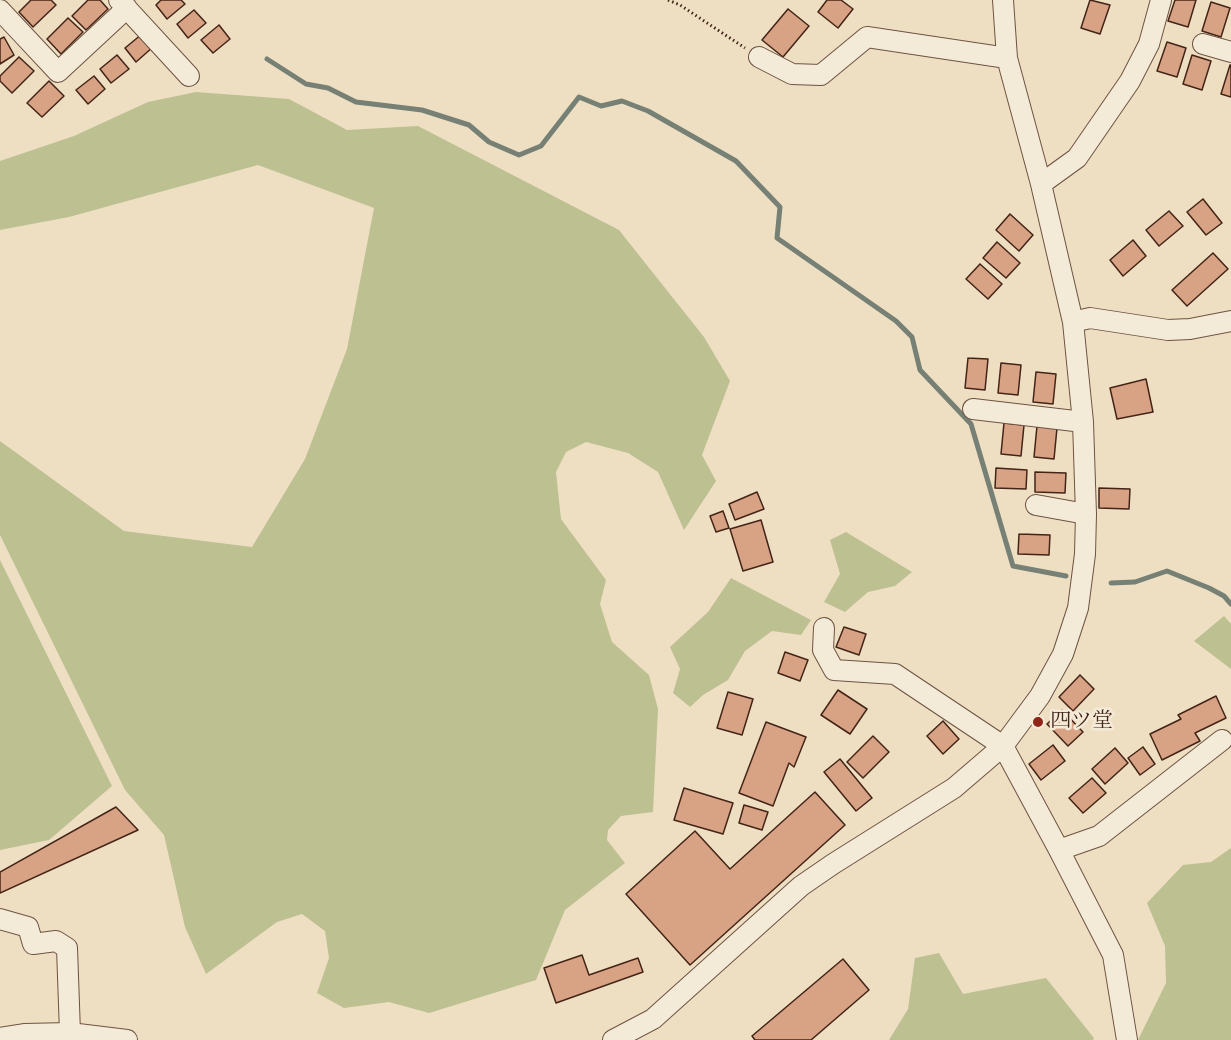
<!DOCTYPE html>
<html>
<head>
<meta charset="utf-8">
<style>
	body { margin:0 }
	canvas { display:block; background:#eedfc3 }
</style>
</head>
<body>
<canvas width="1231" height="1040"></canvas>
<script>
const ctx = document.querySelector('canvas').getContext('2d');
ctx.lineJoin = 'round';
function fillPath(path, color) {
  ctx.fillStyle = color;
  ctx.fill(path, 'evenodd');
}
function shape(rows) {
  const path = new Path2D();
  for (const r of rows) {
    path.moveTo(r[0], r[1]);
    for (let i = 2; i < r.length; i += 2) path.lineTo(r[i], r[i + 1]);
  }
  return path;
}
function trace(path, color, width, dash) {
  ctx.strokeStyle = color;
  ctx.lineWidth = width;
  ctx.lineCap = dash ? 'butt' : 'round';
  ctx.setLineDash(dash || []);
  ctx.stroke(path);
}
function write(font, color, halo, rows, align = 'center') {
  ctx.font = font + ' "Libre Bodoni","Noto Serif JP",serif';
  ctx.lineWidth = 5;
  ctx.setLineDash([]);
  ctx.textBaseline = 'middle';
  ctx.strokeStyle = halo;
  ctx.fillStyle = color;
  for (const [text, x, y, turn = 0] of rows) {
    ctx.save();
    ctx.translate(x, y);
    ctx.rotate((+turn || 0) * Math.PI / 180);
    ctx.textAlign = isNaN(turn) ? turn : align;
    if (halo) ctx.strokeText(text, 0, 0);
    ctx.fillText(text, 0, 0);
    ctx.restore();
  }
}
fillPath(shape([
	[196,92,289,99,347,130,418,126,619,230,704,337,730,381,702,455,716,481,684,530,658,472,628,453,586,442,566,452,556,472,561,519,606,580,600,604,612,642,649,675,658,709,653,812,621,816,608,830,607,840,625,863,565,910,536,980,429,1013,389,1002,344,1008,317,993,329,958,325,931,302,914,277,922,206,974,185,927,164,835,125,790,0,535,0,441,124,531,252,547,305,459,347,349,374,208,258,165,69,217,0,230,0,161,74,136,148,102],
	[846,532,912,572,895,586,868,592,845,612,824,602,840,574,830,540],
	[0,560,112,786,49,840,0,850],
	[731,578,811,620,801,635,772,631,745,651,728,680,703,695,690,707,673,693,680,669,670,647,708,612],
	[1224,616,1231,624,1231,669,1194,641],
	[1231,848,1231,1040,1138,1040,1166,983,1165,946,1147,903,1183,865,1211,862],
	[939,953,963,994,1046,978,1094,1038,1093,1040,889,1040,908,1009,915,958]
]), '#bdc090');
trace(shape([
	[267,59,306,84,328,88,356,102,422,110,469,125,489,142,519,155,541,146,579,97,601,106,622,101,648,111,736,161,780,207,777,238,896,321,912,337,920,370,971,424,1013,566,1066,576],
	[1111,583,1135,582,1167,571,1209,588,1224,596,1231,604]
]), '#778074', 5);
const building = shape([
	[31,0,51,0,56,5,33,27,19,12,31,0],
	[88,0,100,0,108,9,86,30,72,16,88,0],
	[161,0,181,0,185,4,167,19,156,5,161,0],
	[827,0,841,0,853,9,838,28,818,12,827,0],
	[1090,0,1110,5,1100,34,1081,28,1090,0],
	[1175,0,1196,0,1188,27,1168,21,1175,0],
	[1211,2,1230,8,1221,37,1202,31,1211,2],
	[788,9,809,26,783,57,762,40,788,9],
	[194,10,206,23,188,38,177,24,194,10],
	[68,18,83,32,61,54,47,39,68,18],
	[219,25,230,39,213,53,201,40,219,25],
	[142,34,153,47,136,62,125,48,142,34],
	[4,37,14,55,0,64,0,39,4,37],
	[1167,42,1186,48,1177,77,1157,71,1167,42],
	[117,55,129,69,111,83,100,69,117,55],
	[1192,55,1211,61,1202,90,1183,84,1192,55],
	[19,57,34,71,12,93,0,81,0,76,19,57],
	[1230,65,1231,65,1231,97,1221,94,1230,65],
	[94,76,105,89,88,104,76,90,94,76],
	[49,81,64,96,42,117,27,103,49,81],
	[1203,199,1222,223,1206,235,1187,212,1203,199],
	[1169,211,1183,226,1159,246,1146,230,1169,211],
	[1010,214,1033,235,1019,251,996,230,1010,214],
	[1133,240,1146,256,1123,276,1110,260,1133,240],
	[997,242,1020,263,1006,278,983,258,997,242],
	[1213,253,1228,269,1187,306,1172,290,1213,253],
	[980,264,1002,284,988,299,966,279,980,264],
	[968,358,988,359,985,390,965,388,968,358],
	[1001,363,1021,365,1018,395,998,393,1001,363],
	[1036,372,1056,374,1053,404,1033,402,1036,372],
	[1146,379,1153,412,1117,419,1110,388,1146,379],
	[1004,423,1024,425,1021,456,1001,454,1004,423],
	[1037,426,1057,428,1054,459,1034,457,1037,426],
	[996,468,1027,470,1026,489,995,488,996,468],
	[1035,472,1066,473,1065,493,1035,492,1035,472],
	[1099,488,1130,489,1129,509,1099,508,1099,488],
	[757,492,764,509,735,520,729,504,757,492],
	[723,511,729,528,716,532,710,516,723,511],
	[761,520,773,562,743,571,730,529,761,520],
	[1019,534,1050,535,1049,555,1018,554,1019,534],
	[844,627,866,634,859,655,836,647,844,627],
	[785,652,808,660,800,681,778,673,785,652],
	[1080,675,1094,689,1073,711,1059,697,1080,675],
	[838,690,867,709,850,734,821,715,838,690],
	[728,692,753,699,742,735,717,728,728,692],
	[1216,696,1226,718,1195,733,1200,741,1162,760,1150,734,1181,719,1178,715,1216,696],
	[1062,710,1083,732,1068,746,1047,724,1062,710],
	[943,721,959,739,943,754,927,736,943,721],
	[766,722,806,737,794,767,789,763,773,806,739,793,766,722],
	[873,736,889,752,863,778,847,762,873,736],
	[1053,745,1065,761,1041,780,1029,764,1053,745],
	[1143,747,1155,764,1140,775,1128,758,1143,747],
	[1115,748,1128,763,1105,784,1092,769,1115,748],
	[840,759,872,798,856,811,824,772,840,759],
	[1092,778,1106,793,1083,813,1069,798,1092,778],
	[684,788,733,803,723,834,674,820,684,788],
	[815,792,845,825,690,965,626,894,695,831,730,869,815,792],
	[744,805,768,812,762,830,739,823,744,805],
	[116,807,138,830,0,893,0,872,116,807],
	[582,955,589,975,638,958,643,972,556,1003,544,968,582,955],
	[843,959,869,990,811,1040,755,1040,752,1036,843,959]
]);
fillPath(building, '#d8a385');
trace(building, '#432417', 1.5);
const minor = shape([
	[119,0,189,76],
	[0,10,58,72,127,8],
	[1203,44,1231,52],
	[759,57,792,74,821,75,867,37,1007,58],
	[1041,184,1077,158,1130,81,1149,44,1161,0],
	[1073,322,1090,318,1168,330,1190,329,1231,321],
	[973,409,1083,422],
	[1036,505,1086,514],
	[824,628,823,650,834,670,895,674,1003,746,1059,850,1113,955,1127,1040],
	[1059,850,1099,836,1222,740],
	[0,919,28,927,33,944,56,941,67,948,70,1033],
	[0,1038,24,1034,70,1033,127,1040],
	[613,1040,653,1019,801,886,833,864,954,788,1003,746,1040,696,1063,654,1078,608,1085,554,1086,514,1083,422,1073,322,1041,184,1007,58,1003,0]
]);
trace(minor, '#6e5342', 22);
trace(shape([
	[668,0,680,5,745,48]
]), '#432417', 3, [1.5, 3]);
trace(minor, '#f4ead8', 20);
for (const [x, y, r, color] of [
	[1038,722,6,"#8f2418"]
]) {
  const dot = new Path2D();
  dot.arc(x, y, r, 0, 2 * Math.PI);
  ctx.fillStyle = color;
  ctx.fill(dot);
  trace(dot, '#f4ead8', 2);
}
write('21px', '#432417', '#f4ead8', [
	["四ツ堂",1050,722]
], 'left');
</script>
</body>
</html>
